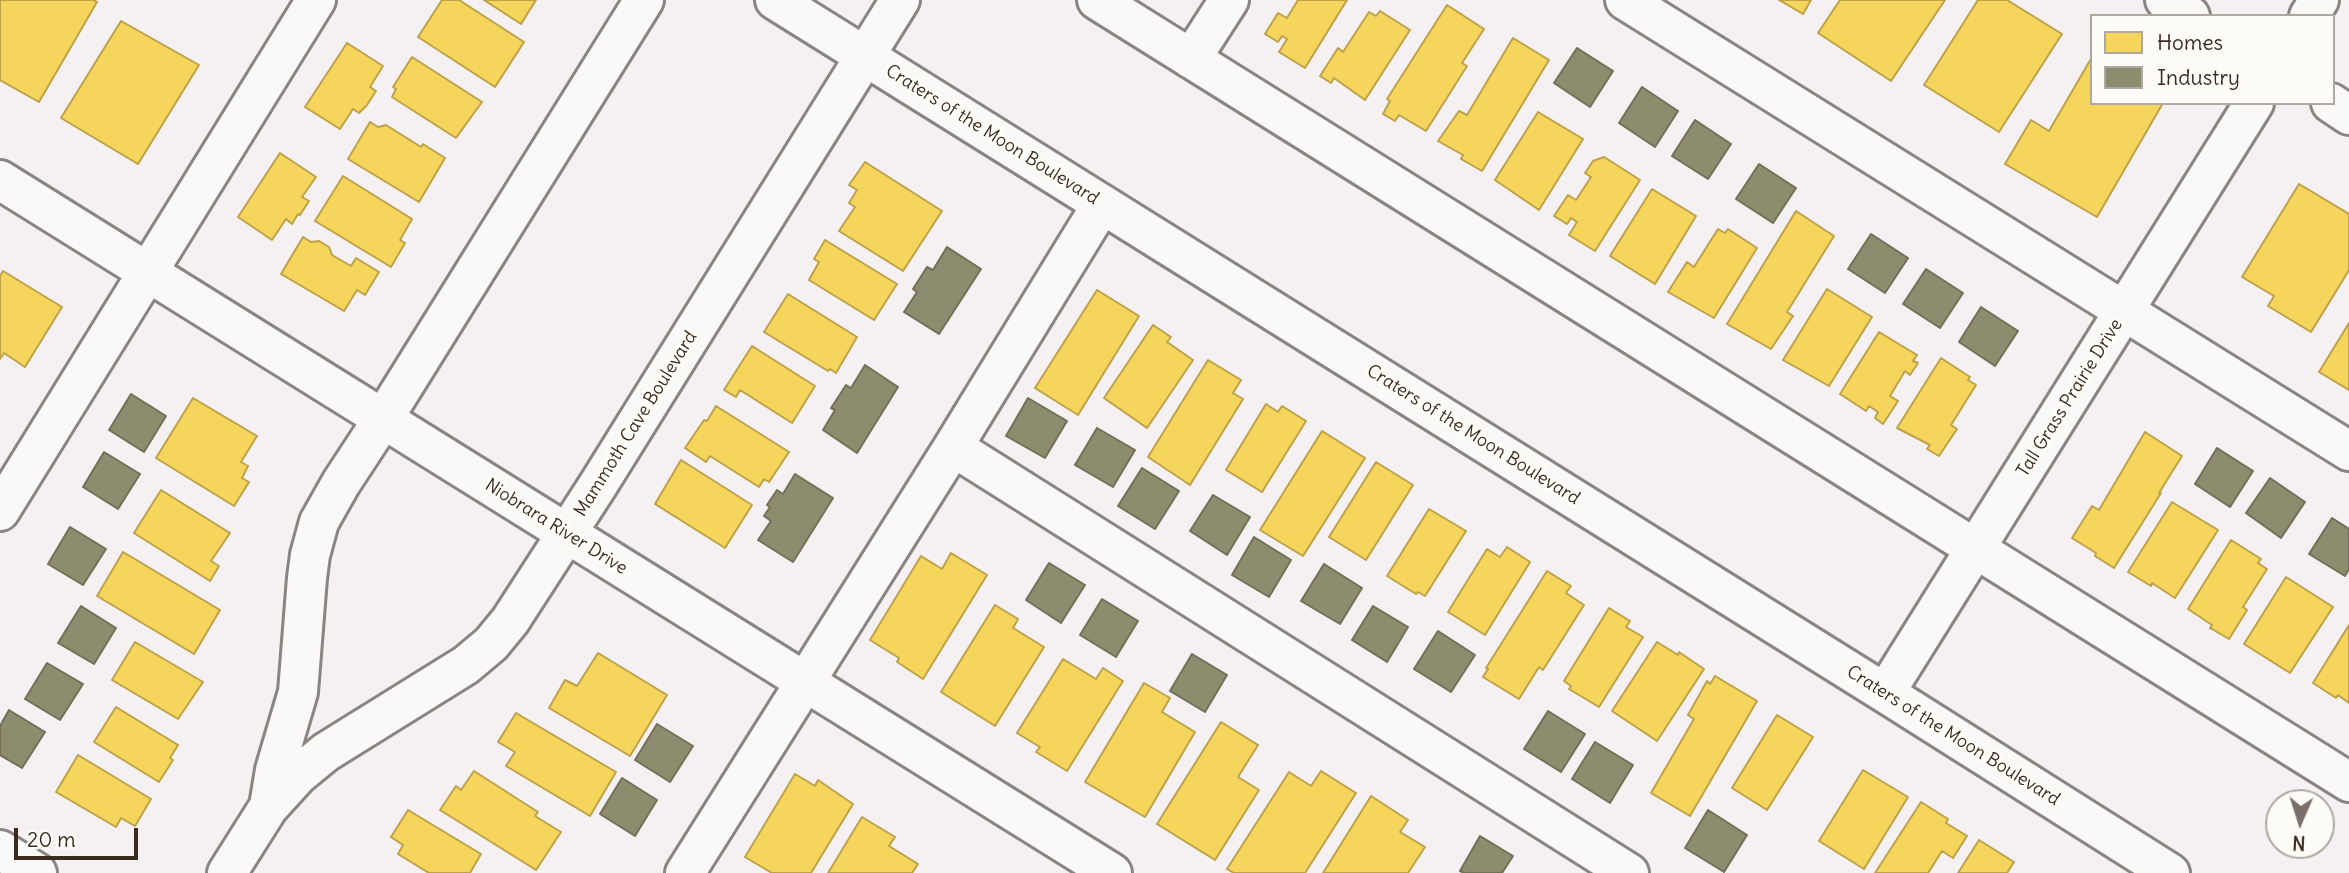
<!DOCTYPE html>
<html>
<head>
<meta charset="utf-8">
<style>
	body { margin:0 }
	#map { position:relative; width:2349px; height:873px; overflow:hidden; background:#f5f0f2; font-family:Delius,sans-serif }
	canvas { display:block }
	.legend { position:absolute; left:2090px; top:14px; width:245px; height:91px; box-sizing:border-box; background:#fdfcf7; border:2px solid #afa8a0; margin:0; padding:9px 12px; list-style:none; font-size:21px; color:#3b2a1e }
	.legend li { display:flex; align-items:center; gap:14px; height:35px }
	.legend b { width:35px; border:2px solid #afa8a0 }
	.north { position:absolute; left:2265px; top:789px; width:70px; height:70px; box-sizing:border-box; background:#fdfcf7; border:2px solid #afa8a0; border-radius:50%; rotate:183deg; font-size:19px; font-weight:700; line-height:28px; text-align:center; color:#3b2a1e }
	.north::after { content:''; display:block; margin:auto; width:24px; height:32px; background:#7c6f68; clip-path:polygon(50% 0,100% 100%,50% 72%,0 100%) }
	.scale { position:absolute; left:14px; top:828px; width:124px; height:32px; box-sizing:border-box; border:4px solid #3b2a1e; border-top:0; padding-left:9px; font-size:21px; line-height:24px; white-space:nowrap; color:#3b2a1e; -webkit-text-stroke:5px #fdfcf7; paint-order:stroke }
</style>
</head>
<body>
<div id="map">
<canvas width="2349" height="873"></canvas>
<ul class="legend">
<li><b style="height:19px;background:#f6d55c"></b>Homes</li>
<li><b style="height:19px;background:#8c8c6e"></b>Industry</li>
</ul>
<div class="north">N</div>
<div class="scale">20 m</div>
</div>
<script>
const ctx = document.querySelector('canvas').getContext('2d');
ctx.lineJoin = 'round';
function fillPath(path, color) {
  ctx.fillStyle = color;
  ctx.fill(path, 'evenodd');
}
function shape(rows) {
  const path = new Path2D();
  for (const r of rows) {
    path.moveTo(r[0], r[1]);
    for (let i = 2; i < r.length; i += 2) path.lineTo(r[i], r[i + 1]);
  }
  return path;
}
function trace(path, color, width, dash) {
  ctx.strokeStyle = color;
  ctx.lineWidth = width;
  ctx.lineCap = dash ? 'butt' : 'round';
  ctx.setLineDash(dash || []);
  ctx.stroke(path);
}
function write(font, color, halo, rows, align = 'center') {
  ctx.font = font + ' Delius,sans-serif';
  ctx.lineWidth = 7;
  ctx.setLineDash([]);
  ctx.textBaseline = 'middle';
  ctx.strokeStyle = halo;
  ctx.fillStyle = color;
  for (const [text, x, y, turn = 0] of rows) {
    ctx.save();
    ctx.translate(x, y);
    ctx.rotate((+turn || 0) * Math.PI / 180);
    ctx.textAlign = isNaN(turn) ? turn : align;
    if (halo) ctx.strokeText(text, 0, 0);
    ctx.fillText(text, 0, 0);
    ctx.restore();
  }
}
const homes = shape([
	[0,0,93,0,97,2,39,102,0,80,0,0],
	[442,0,459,0,524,42,495,87,418,37,442,0],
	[484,0,536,0,521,24,484,0],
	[1298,0,1347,0,1305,68,1279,52,1287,39,1282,36,1278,42,1265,34,1278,13,1287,18,1298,0],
	[1779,0,1811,0,1803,14,1779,0],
	[1840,0,1945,0,1891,81,1818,33,1840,0],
	[1978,0,2007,0,2062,34,1999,132,1924,85,1978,0],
	[1447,5,1484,29,1462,63,1467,66,1426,131,1399,115,1395,121,1383,114,1390,101,1387,99,1447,5],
	[1380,11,1410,30,1365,100,1334,78,1331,83,1320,76,1338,48,1343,52,1369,12,1376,16,1380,11],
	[121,21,199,65,138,164,61,118,121,21],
	[1513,38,1549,60,1482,171,1461,159,1463,155,1438,141,1459,111,1467,115,1513,38],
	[347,43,383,66,370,87,376,91,367,105,359,113,353,109,340,129,305,107,347,43],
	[412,57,482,102,456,138,392,97,396,89,393,87,412,57],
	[2092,57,2092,103,2163,103,2097,217,2005,164,2031,120,2049,131,2092,57],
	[1538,112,1583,139,1539,210,1495,180,1538,112],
	[370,122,378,127,386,125,421,147,423,144,445,158,419,202,348,159,370,122],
	[280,153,316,177,302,197,309,201,300,215,298,214,292,224,286,219,272,240,238,217,280,153],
	[1604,157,1640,180,1595,251,1569,235,1577,222,1571,218,1567,224,1554,216,1568,195,1576,200,1591,177,1585,173,1593,161,1604,157],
	[865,162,942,211,903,271,839,231,855,207,849,203,857,190,849,185,865,162],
	[343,176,412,219,400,240,405,243,391,267,315,221,343,176],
	[2299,184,2349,214,2349,270,2311,332,2268,306,2274,296,2242,277,2299,184],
	[1652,189,1696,216,1655,284,1610,256,1652,189],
	[1796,211,1834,236,1787,312,1793,316,1771,349,1727,324,1796,211],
	[1718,229,1725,233,1728,229,1757,248,1714,318,1668,292,1687,262,1694,267,1718,229],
	[303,237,311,242,319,241,329,247,332,255,351,266,356,258,379,272,365,295,357,290,344,311,281,274,303,237],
	[825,240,897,284,874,320,809,280,819,262,814,259,825,240],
	[3,271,62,307,25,367,4,353,0,359,0,276,3,271],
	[1827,289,1872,317,1829,386,1783,360,1827,289],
	[1097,290,1139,316,1078,415,1035,388,1097,290],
	[788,294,857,337,836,373,830,369,828,371,764,332,788,294],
	[2349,323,2349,390,2319,372,2349,323],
	[1153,325,1171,337,1167,342,1193,360,1147,428,1104,398,1153,325],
	[1879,332,1917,355,1913,361,1918,363,1910,375,1905,371,1890,396,1898,401,1883,424,1875,418,1878,412,1869,406,1866,411,1840,394,1879,332],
	[752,346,815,386,792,423,740,390,736,397,724,390,752,346],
	[1941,358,1970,377,1968,380,1976,385,1951,425,1957,429,1939,456,1927,449,1930,445,1897,428,1941,358],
	[1208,360,1241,380,1233,393,1243,399,1190,485,1148,457,1208,360],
	[193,398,257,436,241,462,248,466,242,478,249,482,234,506,156,458,193,398],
	[1266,404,1278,412,1282,406,1306,421,1262,492,1226,470,1266,404],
	[716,406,789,452,769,482,764,479,759,487,710,456,706,462,685,448,704,420,707,421,716,406],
	[1322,431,1365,458,1303,556,1260,530,1322,431],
	[2145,432,2182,456,2159,493,2161,493,2114,568,2095,556,2096,553,2072,538,2092,506,2099,510,2145,432],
	[681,460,752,505,725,548,655,504,681,460],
	[1376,462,1413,485,1366,560,1329,537,1376,462],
	[161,490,230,533,211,561,219,566,210,581,134,533,161,490],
	[2172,502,2218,530,2175,598,2152,583,2151,586,2128,572,2172,502],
	[1429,509,1466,531,1425,596,1418,592,1416,594,1387,576,1429,509],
	[2231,540,2261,559,2258,563,2267,569,2243,607,2247,610,2229,639,2212,629,2210,628,2212,625,2188,609,2231,540],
	[1507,547,1530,562,1485,635,1448,612,1487,549,1500,557,1507,547],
	[123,552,220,610,194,654,97,596,123,552],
	[951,553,987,575,923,679,897,662,899,658,870,640,921,556,942,569,951,553],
	[1547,571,1571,586,1566,593,1584,605,1543,670,1539,667,1519,699,1483,677,1488,669,1486,668,1547,571],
	[2286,577,2333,607,2290,673,2244,644,2286,577],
	[995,605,1018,619,1013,628,1044,647,995,726,941,692,995,605],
	[1609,608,1630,621,1626,627,1643,637,1599,707,1569,689,1571,686,1564,681,1609,608],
	[2349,625,2349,703,2338,695,2336,698,2313,683,2349,625],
	[135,642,203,682,178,719,112,680,135,642],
	[1657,642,1678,655,1679,652,1704,669,1657,741,1612,711,1657,642],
	[598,653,667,695,630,756,549,708,565,680,577,686,598,653],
	[1063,659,1096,679,1103,668,1123,681,1067,771,1036,752,1040,747,1017,733,1063,659],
	[1715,676,1757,701,1690,816,1651,793,1694,719,1688,715,1707,681,1710,684,1715,676],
	[1144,683,1170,698,1162,712,1195,732,1145,817,1085,782,1144,683],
	[116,707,178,745,170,758,173,760,159,782,94,742,116,707],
	[516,713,616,772,590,816,506,766,515,752,498,742,516,713],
	[1777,715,1813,737,1767,810,1732,788,1777,715],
	[1221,722,1258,745,1238,777,1259,790,1215,860,1157,824,1221,722],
	[78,755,151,799,135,826,121,818,116,827,56,792,78,755],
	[1863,770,1908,797,1864,869,1819,841,1863,770],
	[474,771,538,812,535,816,561,832,536,870,440,810,456,786,461,790,474,771],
	[1321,771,1356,793,1305,873,1234,873,1227,869,1289,772,1311,786,1321,771],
	[795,774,815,786,818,780,853,804,811,873,772,873,745,857,795,774],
	[1371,796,1408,820,1400,832,1425,847,1408,873,1323,873,1371,796],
	[1921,802,1948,819,1946,823,1967,836,1953,858,1942,851,1928,873,1875,873,1921,802],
	[408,810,481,854,470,873,429,873,398,854,403,845,391,837,408,810],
	[862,817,895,837,889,846,918,864,912,873,828,873,862,817],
	[1979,840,2014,862,2007,873,1958,873,1979,840]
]);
fillPath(homes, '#f6d55c');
trace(homes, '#bea249', 2);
const industry = shape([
	[1577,48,1613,71,1590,107,1554,83,1577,48],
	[1642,87,1678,111,1655,147,1619,123,1642,87],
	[1695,120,1731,144,1708,179,1672,156,1695,120],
	[1759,164,1796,188,1773,223,1736,199,1759,164],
	[1871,234,1908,258,1885,293,1848,269,1871,234],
	[947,247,981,269,939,334,904,312,917,292,913,289,927,267,933,270,947,247],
	[1926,269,1963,293,1940,328,1903,304,1926,269],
	[1981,307,2018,331,1995,366,1959,342,1981,307],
	[865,365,898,387,857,453,823,430,835,410,831,408,835,402,846,385,851,388,865,365],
	[131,394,166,416,144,452,109,430,131,394],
	[1028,398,1067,421,1045,458,1006,436,1028,398],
	[1097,428,1135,450,1113,487,1075,465,1097,428],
	[2217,448,2253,471,2230,507,2195,484,2217,448],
	[104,452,140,474,118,509,83,487,104,452],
	[1142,468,1179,491,1155,529,1118,506,1142,468],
	[795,474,833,498,793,562,758,540,771,521,764,516,770,507,767,505,777,490,783,494,795,474],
	[2270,478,2305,502,2281,538,2246,513,2270,478],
	[1213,495,1250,517,1227,555,1190,531,1213,495],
	[2332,518,2349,529,2349,569,2345,576,2309,554,2332,518],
	[70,527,106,549,83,585,48,564,70,527],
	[1254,537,1291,560,1269,597,1232,575,1254,537],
	[1049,563,1085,585,1061,623,1026,600,1049,563],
	[1324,564,1362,588,1340,624,1301,601,1324,564],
	[1102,599,1138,621,1116,657,1080,635,1102,599],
	[81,606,116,628,94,664,58,643,81,606],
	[1373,606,1408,627,1387,662,1352,640,1373,606],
	[1438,631,1475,655,1451,692,1414,669,1438,631],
	[1192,654,1227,675,1205,712,1170,691,1192,654],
	[47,663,83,684,60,720,25,699,47,663],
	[9,710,45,732,22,768,0,755,0,726,9,710],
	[1548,711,1585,734,1561,772,1524,749,1548,711],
	[657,724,693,746,670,782,635,760,657,724],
	[1595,742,1633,765,1610,803,1572,779,1595,742],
	[622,778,657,800,635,836,600,814,622,778],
	[1708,810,1747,835,1724,872,1685,848,1708,810],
	[1480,836,1513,856,1502,873,1464,873,1460,871,1480,836]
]);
fillPath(industry, '#8c8c6e');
trace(industry, '#746f56', 2);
const minor = shape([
	[775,0,1885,693,2170,873],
	[1097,0,2349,782],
	[1625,0,2349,451],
	[2165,0,2190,16],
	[2309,16,2319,0],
	[1191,59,1229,0],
	[2331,103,2349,115],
	[0,180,1112,873],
	[953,447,1629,873],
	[0,511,316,0],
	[1885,693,2254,103],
	[269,806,275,770,298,692,307,578,310,555,319,522,341,483,383,419,644,0],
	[0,850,37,873],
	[227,873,268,808,298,775,326,752,466,665,491,644,510,621,598,485,900,0],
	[685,873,953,447,1102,204]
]);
trace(minor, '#8a8482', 44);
trace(minor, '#faf9f8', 38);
write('18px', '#3b2a1e', '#fdfcf7', [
	["Craters of the Moon Boulevard",992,135,32],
	["Tall Grass Prairie Drive",2070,398,-58],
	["Mammoth Cave Boulevard",636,424,-58],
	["Craters of the Moon Boulevard",1473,435,32],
	["Niobrara River Drive",556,527,32],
	["Craters of the Moon Boulevard",1953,736,32]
]);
</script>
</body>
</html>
